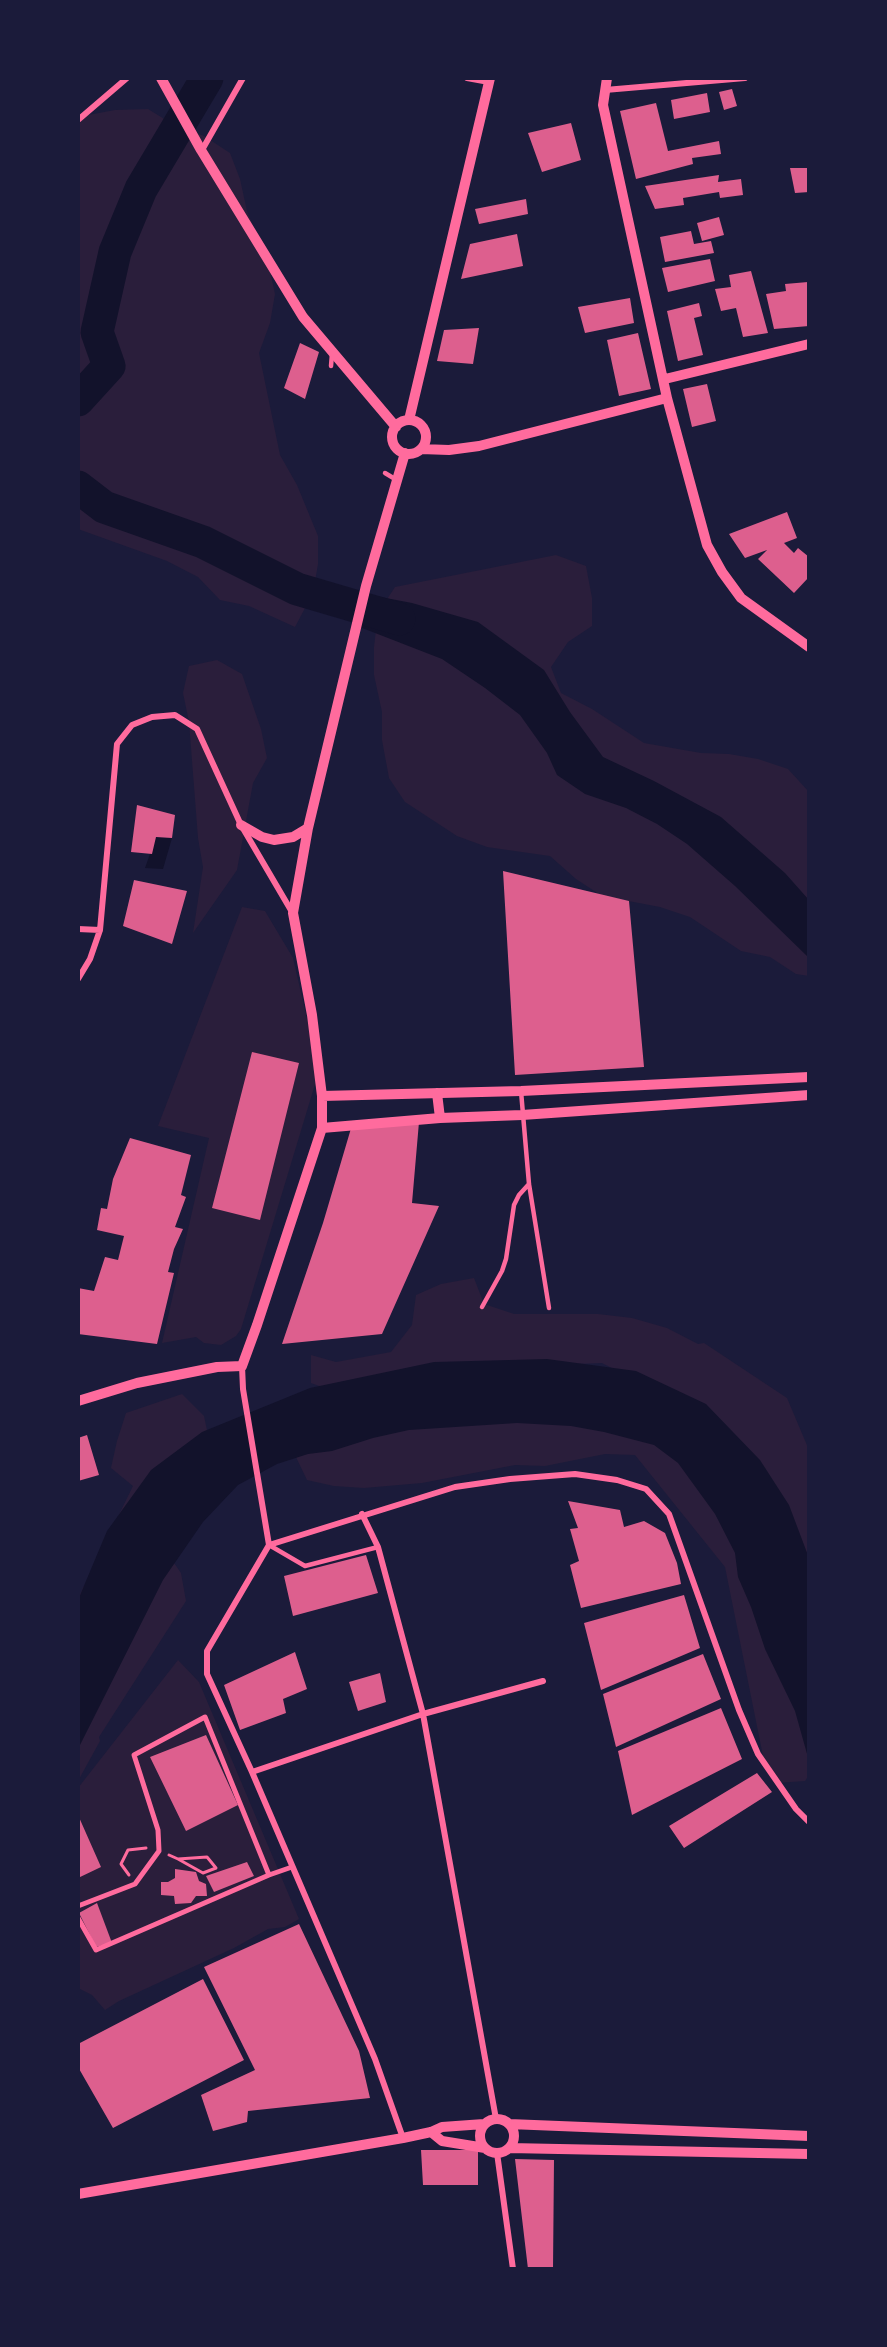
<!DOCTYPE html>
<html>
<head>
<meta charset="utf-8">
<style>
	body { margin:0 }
	#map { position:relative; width:887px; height:2347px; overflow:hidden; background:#1b1b3a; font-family:Montserrat,sans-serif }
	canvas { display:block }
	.frame { position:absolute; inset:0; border:80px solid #1b1b3a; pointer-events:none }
</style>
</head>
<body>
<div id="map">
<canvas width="887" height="2347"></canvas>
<div class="frame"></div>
</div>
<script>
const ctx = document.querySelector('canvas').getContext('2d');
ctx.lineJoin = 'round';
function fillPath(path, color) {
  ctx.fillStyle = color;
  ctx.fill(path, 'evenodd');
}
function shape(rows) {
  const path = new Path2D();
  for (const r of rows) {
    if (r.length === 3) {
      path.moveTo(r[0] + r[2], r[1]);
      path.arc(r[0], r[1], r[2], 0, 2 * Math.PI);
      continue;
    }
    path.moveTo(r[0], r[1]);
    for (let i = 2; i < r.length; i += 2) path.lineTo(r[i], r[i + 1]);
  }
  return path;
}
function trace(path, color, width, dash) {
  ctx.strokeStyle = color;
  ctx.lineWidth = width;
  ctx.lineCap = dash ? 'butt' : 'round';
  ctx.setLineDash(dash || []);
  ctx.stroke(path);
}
fillPath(shape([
	[148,109,174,125,204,136,230,153,240,179,247,211,268,262,275,294,270,323,259,353,280,455,297,485,318,536,318,564,313,593,295,627,249,606,220,600,198,577,167,561,78,529,78,124,83,116,115,110],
	[556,555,586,566,592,598,592,626,568,642,551,667,561,693,592,709,644,743,701,753,729,754,758,759,788,769,809,792,809,976,796,974,770,957,741,951,690,917,660,907,602,896,576,879,550,856,487,847,457,836,405,802,389,778,382,740,382,712,374,675,374,647,378,613,395,587],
	[217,660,242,674,261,729,267,758,253,783,237,870,193,933,203,867,198,838,189,722,183,693,189,666],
	[242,907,265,911,293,958,319,1071,241,1329,236,1336,221,1345,204,1343,196,1337,162,1343,209,1138,158,1126],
	[474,1278,484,1304,514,1314,598,1314,632,1318,667,1328,698,1344,704,1343,787,1398,809,1450,809,1775,805,1781,776,1783,763,1756,725,1567,635,1455,605,1454,545,1466,515,1465,422,1483,364,1488,334,1486,307,1480,294,1453,339,1422,664,1395,602,1363,469,1368,341,1394,311,1383,311,1355,336,1362,391,1352,412,1325,416,1295,441,1284],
	[182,1394,204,1416,210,1444,165,1550,181,1573,186,1601,99,1737,100,1741,78,1781,78,1598,133,1486,111,1468,117,1441,126,1413],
	[178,1660,199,1682,299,1919,285,1927,268,1929,234,1948,119,2001,105,2010,92,1995,78,1988,78,1788]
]), '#2a1e3b');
fillPath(shape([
	[365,594,412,603,478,622,544,670,570,712,603,757,654,781,721,817,785,873,809,900,809,958,735,886,687,844,657,824,626,808,585,794,557,775,547,753,520,715,485,688,442,659,357,626],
	[156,837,172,838,163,869,145,868],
	[547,1359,636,1371,706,1404,760,1460,789,1505,809,1558,809,1761,795,1711,765,1649,751,1607,738,1577,735,1553,715,1514,678,1463,654,1445,604,1432,571,1426,517,1423,409,1430,373,1438,332,1451,308,1454,277,1464,238,1485,203,1522,163,1580,78,1749,78,1600,107,1531,151,1470,202,1432,310,1388,434,1362]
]), '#12122b');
trace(shape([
	[78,400,109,366,97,332,115,252,141,189,207,78],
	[78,487,104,507,203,542,297,589,399,619]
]), '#12122b', 33);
fillPath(shape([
	[732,89,737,106,724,110,719,92],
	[707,93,710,112,674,119,671,100],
	[656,103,668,151,719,141,721,154,692,158,693,164,636,179,620,111],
	[571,123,581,160,542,172,528,133],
	[790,168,809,168,809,192,795,193],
	[719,175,718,182,741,179,743,195,720,198,719,192,683,198,684,205,655,209,645,186],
	[526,199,528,214,479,224,475,209],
	[719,217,724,235,702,241,697,223],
	[691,231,694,244,711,241,714,253,665,262,660,237],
	[517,234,523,266,461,279,470,244],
	[710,259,715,281,668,292,662,268],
	[751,271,768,333,743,337,736,308,721,311,715,289,731,287,729,275],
	[808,282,809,326,774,329,766,294,786,291,785,284],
	[630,298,634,323,585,333,578,307],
	[699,303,702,316,694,318,703,355,678,361,667,311],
	[479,328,473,364,437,361,444,330],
	[638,333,651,389,619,396,607,340],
	[300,343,319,352,305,399,284,388],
	[707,384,716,421,692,427,683,389],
	[787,512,797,538,784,543,794,553,798,548,809,557,809,577,794,593,758,559,767,550,745,558,729,534],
	[137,805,175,815,172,838,156,837,152,854,131,852],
	[503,871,629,901,644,1067,515,1075],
	[134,880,187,891,172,944,123,926],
	[252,1052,299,1063,260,1220,212,1208],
	[419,1122,412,1203,439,1206,382,1334,282,1344,323,1223,352,1125],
	[130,1138,191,1155,181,1195,186,1197,175,1227,183,1229,174,1249,168,1272,174,1273,157,1344,78,1334,78,1288,94,1291,105,1257,118,1260,124,1236,97,1230,101,1208,107,1209,113,1179],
	[87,1435,99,1475,78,1481,78,1438],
	[568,1501,620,1510,624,1527,644,1521,665,1533,677,1563,681,1584,581,1608,570,1565,579,1561,570,1529,578,1528],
	[366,1555,378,1593,293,1616,284,1576],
	[684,1595,700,1648,601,1690,584,1623],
	[295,1652,307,1689,283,1699,286,1713,240,1730,224,1685],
	[703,1654,721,1699,616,1747,603,1694],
	[380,1673,386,1702,358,1711,349,1682],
	[721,1708,742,1759,632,1815,618,1751],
	[206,1735,238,1805,186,1831,150,1757],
	[757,1773,772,1792,684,1848,669,1826],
	[78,1815,101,1867,78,1878],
	[247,1862,254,1876,214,1892,206,1876],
	[175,1869,196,1872,199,1881,206,1884,207,1896,196,1896,191,1903,175,1904,174,1896,161,1895,161,1882,168,1882,175,1878],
	[97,1903,112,1943,96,1947,79,1913],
	[299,1924,359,2051,370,2098,248,2111,247,2122,213,2131,201,2095,255,2070,204,1967],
	[203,1979,244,2060,113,2128,78,2067,78,2044],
	[421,2150,478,2150,478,2185,423,2185],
	[515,2159,554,2160,553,2269,528,2269]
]), '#dd5f8e');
trace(shape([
	[169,1855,178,1859,207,1857,216,1868,203,1873,178,1859],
	[129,1875,121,1864,128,1850,146,1848]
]), '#ff6b9d', 3);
trace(shape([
	[331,366,332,354],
	[385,473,395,479],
	[521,1091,529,1184,549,1308],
	[482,1307,502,1271,506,1259,514,1205,519,1195,529,1184],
	[269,1545,305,1566,378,1547]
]), '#ff6b9d', 4.5);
trace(shape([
	[269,1875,292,1867],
	[78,1906,135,1884,159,1851,158,1830,134,1755,205,1717,269,1875,96,1950,78,1918]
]), '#ff6b9d', 5);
trace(shape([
	[467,78,489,82],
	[605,90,745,78],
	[78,120,127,78],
	[202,150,243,78],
	[78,929,100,930],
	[78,979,90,959,100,930,117,744,132,725,152,717,175,715,197,729,241,825,292,912],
	[242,1366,243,1389,269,1545],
	[362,1514,378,1547,423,1714,496,2119],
	[269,1545,455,1487,510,1479,575,1474,617,1480,646,1489,669,1514,739,1710,758,1754,796,1809,809,1822],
	[269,1545,207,1651,207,1674,252,1772,375,2059,403,2138],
	[252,1772,423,1714,543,1681],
	[497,2153,513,2269]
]), '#ff6b9d', 6);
trace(shape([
	[161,78,201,150,303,317,396,427],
	[607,78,603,105,667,398,707,545,722,572,741,598,809,647],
	[665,379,809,344],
	[409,420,490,78],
	[409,437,17],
	[421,449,449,450,479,446,667,398],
	[241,825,262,837,274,840,293,837,308,828],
	[437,1093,440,1118],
	[322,1096,521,1091,809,1077],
	[322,1128,440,1118,522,1115,809,1095],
	[78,1401,137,1383,217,1367,242,1366,257,1325,322,1128,322,1096,312,1015,293,913,308,828,366,586,405,453],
	[497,2136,17],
	[509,2124,809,2136],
	[431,2132,442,2141,485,2148],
	[509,2148,809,2154],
	[78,2194,403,2138,431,2132,442,2127,484,2124]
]), '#ff6b9d', 10);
</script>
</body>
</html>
